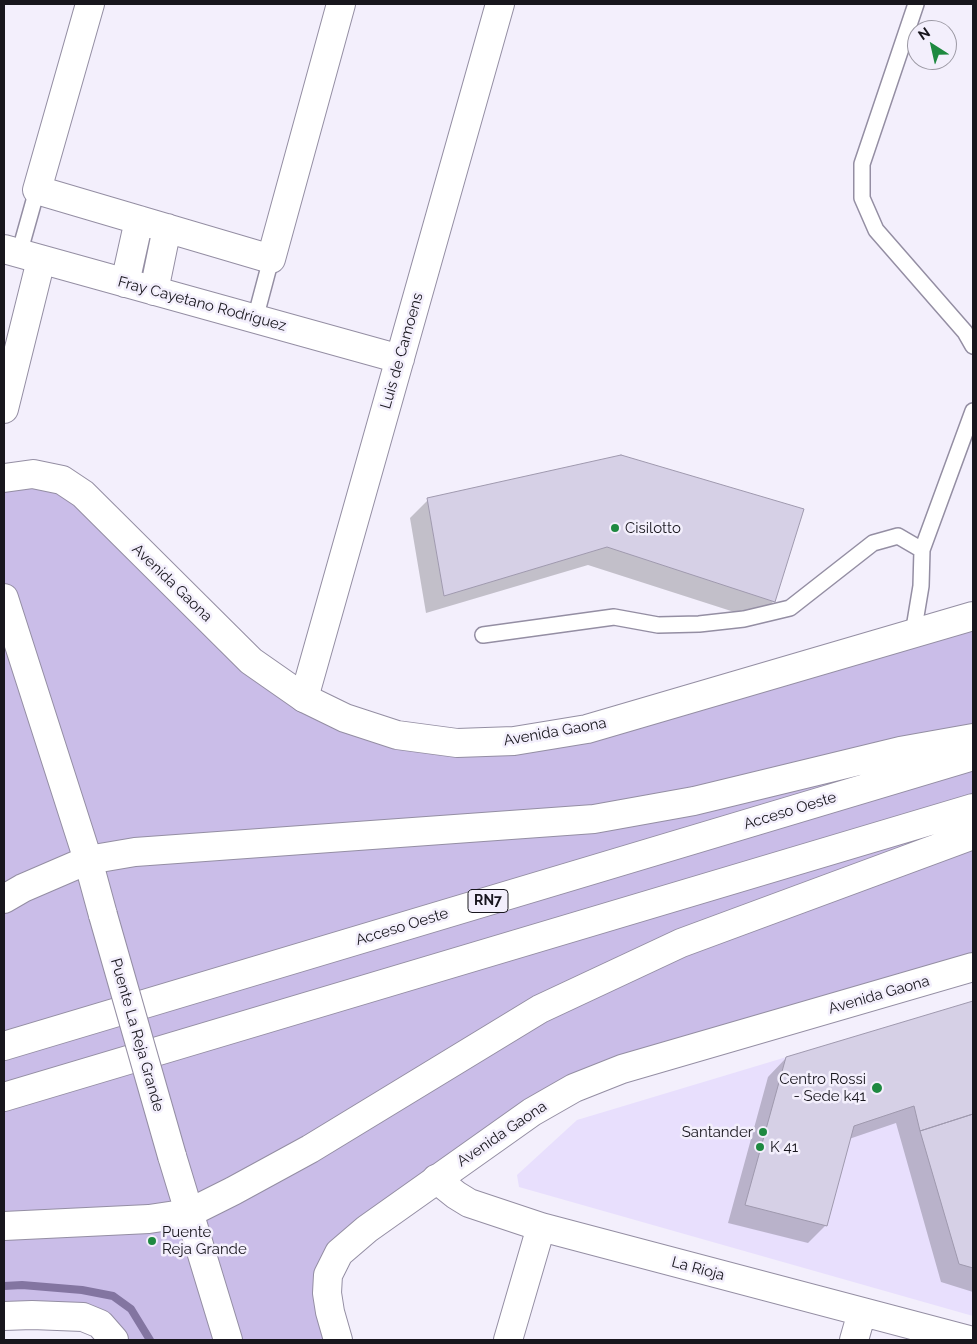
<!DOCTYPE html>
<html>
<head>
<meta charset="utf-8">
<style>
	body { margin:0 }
	#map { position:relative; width:977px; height:1344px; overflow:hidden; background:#f3effc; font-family:Raleway,sans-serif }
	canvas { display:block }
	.frame { position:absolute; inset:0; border:5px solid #18161d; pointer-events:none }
	.north { position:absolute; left:907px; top:20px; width:50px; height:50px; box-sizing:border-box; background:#f3effc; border:1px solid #9b98a3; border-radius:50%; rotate:325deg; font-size:14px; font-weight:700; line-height:20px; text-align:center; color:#18161d }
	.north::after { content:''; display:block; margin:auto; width:18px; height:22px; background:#1e8940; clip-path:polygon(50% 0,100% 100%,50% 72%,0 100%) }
</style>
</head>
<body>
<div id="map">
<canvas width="977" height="1344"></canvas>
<div class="frame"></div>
<div class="north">N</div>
</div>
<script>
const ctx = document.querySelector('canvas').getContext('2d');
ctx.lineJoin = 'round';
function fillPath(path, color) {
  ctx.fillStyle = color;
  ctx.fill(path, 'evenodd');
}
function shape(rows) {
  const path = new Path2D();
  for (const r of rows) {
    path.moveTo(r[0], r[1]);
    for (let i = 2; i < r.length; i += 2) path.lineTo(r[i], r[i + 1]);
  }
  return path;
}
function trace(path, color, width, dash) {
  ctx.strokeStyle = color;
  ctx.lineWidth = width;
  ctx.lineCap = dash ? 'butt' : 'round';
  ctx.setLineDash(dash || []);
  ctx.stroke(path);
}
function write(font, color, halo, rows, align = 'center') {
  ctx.font = font + ' Raleway,sans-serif';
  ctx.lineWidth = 5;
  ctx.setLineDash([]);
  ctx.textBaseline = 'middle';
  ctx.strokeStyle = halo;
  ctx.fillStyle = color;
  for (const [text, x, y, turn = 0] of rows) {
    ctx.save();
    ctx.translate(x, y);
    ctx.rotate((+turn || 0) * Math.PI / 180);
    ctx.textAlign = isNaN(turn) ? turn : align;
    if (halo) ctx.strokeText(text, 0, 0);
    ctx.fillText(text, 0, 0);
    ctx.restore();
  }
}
fillPath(shape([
	[973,1001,973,1316,519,1187,517,1175,577,1120]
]), '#e8dffd');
fillPath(shape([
	[4,478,62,480,252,661,346,718,514,741,973,616,973,967,622,1069,339,1253,338,1340,114,1340,100,1324,4,1316]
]), '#cabde8');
fillPath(shape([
	[621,456,774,601,756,619,588,565,426,613,410,518,428,500],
	[973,1002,973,1292,941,1282,896,1123,849,1139,826,1225,808,1243,728,1223,768,1077,786,1058]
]), '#0003');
trace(shape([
	[4,1286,22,1285,82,1290,113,1296,131,1309,150,1340]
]), '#8375a1', 8);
const building = shape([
	[621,455,804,509,775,602,607,547,444,596,427,498,621,455],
	[973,1001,973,1114,920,1131,914,1106,854,1126,827,1226,745,1205,786,1057,973,1001],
	[973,1114,973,1268,959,1264,920,1131,973,1114]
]);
fillPath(building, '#d6d0e6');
trace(building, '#9f99ae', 1);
const service = shape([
	[916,4,862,164,862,198,876,230,965,332,973,346],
	[19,254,37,190],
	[255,319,271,259],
	[922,550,973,411],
	[483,635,614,617,658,625,699,624,744,619,790,608,873,543,898,536,922,550,921,586,913,634]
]);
const minor = shape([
	[90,4,37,190,271,259,341,4],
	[4,249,400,359],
	[125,283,139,220],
	[154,291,167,228],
	[4,409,41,260],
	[304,698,500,4],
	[436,1179,456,1195,469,1203,541,1227,969,1340],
	[508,1340,541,1227],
	[854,1340,862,1312]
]);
const tertiary = shape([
	[4,478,33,474,62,480,83,494,251,661,304,698,345,718,397,735,457,743,514,741,587,729,973,616],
	[4,598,88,860,103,915],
	[172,1156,228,1340],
	[4,1316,32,1315,83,1317,100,1324,114,1340],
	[338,1340,330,1312,327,1293,328,1275,339,1253,367,1229,532,1112,574,1088,622,1069,973,967]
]);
const motorway = shape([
	[4,899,23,888,88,860,135,852,594,819,694,801,900,751,973,738],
	[4,1046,973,756],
	[4,1097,973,808],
	[4,1226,149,1219,189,1213,233,1191,310,1149,540,1009,681,943,973,835]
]);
trace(service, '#948ea3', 18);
trace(minor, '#948ea3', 30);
trace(tertiary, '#948ea3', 30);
trace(motorway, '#948ea3', 30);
trace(service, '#fff', 15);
trace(minor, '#fff', 28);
trace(tertiary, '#fff', 28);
trace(motorway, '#fff', 28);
const tertiaryBridge = shape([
	[103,915,172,1156]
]);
trace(tertiaryBridge, '#948ea3', 30, []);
trace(tertiaryBridge, '#fff', 28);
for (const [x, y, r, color] of [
	[615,528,5,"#1e8940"],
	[877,1088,6,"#1e8940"],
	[763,1132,5,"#1e8940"],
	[760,1147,5,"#1e8940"],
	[152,1241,5,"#1e8940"]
]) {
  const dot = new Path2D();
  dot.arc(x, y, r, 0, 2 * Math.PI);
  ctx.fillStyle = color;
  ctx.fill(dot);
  trace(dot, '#f3effc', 2);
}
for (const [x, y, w] of [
	[488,901,40]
]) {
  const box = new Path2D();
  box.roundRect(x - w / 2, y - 11.5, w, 23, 4);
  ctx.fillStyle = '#f3effc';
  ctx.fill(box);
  trace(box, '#18161d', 1);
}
write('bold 14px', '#18161d', null, [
	["RN7",488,901]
]);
write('15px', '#18161d', '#f3effc', [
	["Fray Cayetano Rodríguez",202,304,15],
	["Luis de Camoens",402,351,-74],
	["Avenida Gaona",172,583,44],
	["Avenida Gaona",555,732,-10],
	["Acceso Oeste",790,811,-17],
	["Acceso Oeste",402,927,-17],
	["Avenida Gaona",879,995,-16],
	["Puente La Reja Grande",137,1035,74],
	["Avenida Gaona",502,1134,-34],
	["La Rioja",698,1269,15]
]);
write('15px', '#18161d', '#f3effc', [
	["Cisilotto",625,528],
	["Centro Rossi",866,1079,"right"],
	["- Sede k41",866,1096,"right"],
	["Santander",753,1132,"right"],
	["K 41",770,1147],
	["Puente",162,1232],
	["Reja Grande",162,1249]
], 'left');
</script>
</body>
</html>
